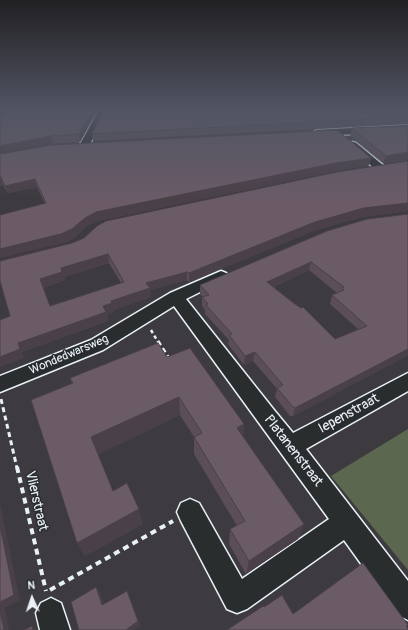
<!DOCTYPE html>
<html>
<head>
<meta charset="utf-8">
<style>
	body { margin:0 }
	#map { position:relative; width:408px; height:630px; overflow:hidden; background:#3d3b3f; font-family:Pangolin,sans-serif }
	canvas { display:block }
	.north { position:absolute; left:12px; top:578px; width:40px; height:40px; -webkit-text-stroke:3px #2a2d2e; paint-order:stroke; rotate:357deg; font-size:11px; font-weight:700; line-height:16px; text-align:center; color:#e8f1f8 }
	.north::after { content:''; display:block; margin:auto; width:14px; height:18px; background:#e8f1f8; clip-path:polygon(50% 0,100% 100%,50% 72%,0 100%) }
</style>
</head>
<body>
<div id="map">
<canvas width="408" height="630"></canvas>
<div class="north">N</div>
</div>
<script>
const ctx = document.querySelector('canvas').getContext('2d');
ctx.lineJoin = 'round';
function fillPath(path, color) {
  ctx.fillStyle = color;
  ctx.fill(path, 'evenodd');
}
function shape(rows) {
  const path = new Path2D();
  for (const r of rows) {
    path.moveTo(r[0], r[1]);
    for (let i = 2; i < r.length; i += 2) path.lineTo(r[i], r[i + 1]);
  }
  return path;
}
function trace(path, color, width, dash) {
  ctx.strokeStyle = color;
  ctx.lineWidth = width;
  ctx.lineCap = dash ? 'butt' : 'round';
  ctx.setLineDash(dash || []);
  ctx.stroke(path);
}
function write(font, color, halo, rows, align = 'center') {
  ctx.font = font + ' Pangolin,sans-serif';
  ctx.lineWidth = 3;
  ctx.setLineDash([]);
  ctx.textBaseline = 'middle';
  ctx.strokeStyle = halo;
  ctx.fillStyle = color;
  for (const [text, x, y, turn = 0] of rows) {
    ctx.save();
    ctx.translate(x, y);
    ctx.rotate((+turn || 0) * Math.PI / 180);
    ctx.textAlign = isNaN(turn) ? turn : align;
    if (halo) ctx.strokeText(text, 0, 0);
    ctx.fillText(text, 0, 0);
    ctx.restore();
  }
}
fillPath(shape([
	[408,429,408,570,331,476]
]), '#5c674f');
const minor = shape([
	[99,110,107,110,88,148,80,148,79,146,99,110],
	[408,125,408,131,317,136,312,133,317,130,408,125],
	[353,142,356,143,384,166,385,168,384,170,376,170,350,147,348,145,350,143,353,142],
	[221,271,226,273,229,276,226,279,186,299,274,410,293,433,408,373,408,391,306,449,408,581,408,620,398,615,344,540,247,609,237,613,227,609,181,521,177,512,181,503,190,499,199,503,242,579,329,519,174,306,103,350,0,392,0,376,91,340,170,293,221,271],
	[51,598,61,603,70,630,40,630,36,613,41,603,51,598]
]);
trace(minor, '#e8f1f8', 3);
trace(shape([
	[151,330,158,342]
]), '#e8f1f8', 2.5, [3.5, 3]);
trace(shape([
	[158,341,170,360],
	[1,399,17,468]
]), '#e8f1f8', 3, [5, 3.5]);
trace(shape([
	[17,467,46,591],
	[50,590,173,521]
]), '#e8f1f8', 4, [6, 4.5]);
fillPath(minor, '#2a2d2e');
fillPath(shape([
	[0,110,97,110,80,142,53,144,0,153,0,121,9,111,0,111],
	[408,110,408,124,93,141,92,134],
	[408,126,408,160,383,163,350,135,352,128],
	[0,154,371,158,369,165,335,171,98,221,87,226,74,238,64,243,45,204,37,187,8,193,3,185,0,186],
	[408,161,408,211,362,217,313,231,189,282,187,280,150,290,151,297,113,310,114,312,107,315,108,321,22,352,24,358,10,316,0,281],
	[109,263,121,283,50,306,43,288,65,280,64,277],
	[408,214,408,355,293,416,290,416,275,397,277,389,253,361,244,365,228,344,229,340,205,314,205,310,202,306,202,297,203,297,200,294,200,285],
	[309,270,337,293,332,295,330,304,358,329,335,339,301,308,273,287],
	[167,357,244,424,243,436,304,524,298,539,246,574,229,544,230,529,237,526,194,454,194,437,180,415,98,454,113,491,143,524,85,556,77,543,72,384,70,378]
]), '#5b4e59');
fillPath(shape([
	[93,110,97,110,80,142,79,134],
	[51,136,53,144,0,153,0,146],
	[408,152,408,160,383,163,386,156],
	[371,158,369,165,335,171,98,221,87,226,74,238,64,243,0,258,0,249,85,218,96,212,336,163],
	[0,177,1,177,3,185,0,186],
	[35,179,37,187,8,193,5,186],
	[408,203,408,211,362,217,313,231,189,282,189,273,315,222,364,208],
	[108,254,109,263,64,277,65,280,43,288,40,279,61,268],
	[311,262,309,270,266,290,267,282],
	[187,272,187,280,150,290,151,297,113,310,114,312,107,315,108,321,22,352,24,358,0,367,0,357,18,343,103,306,146,283],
	[408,349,408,355,293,416,295,408],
	[255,352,253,361,244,365,245,356],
	[179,397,180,415,97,455,91,437],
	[244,424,242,441,237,428],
	[0,503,20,600,5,608,9,630,4,630,0,610],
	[139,509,143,524,85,556,77,543],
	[304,524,298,539,246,574,249,561],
	[96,587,100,592,105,610,102,605],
	[127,591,141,626,134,630,126,630],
	[32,626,37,630,33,630]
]), '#4a4048');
const building = shape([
	[10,110,93,110,79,134,51,136,0,146,0,121,10,110],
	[104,110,408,110,408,117,92,134,104,110],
	[408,126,408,152,386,156,352,128,408,126],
	[337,130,371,158,336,163,96,212,85,218,72,229,61,234,0,249,0,215,46,203,35,179,5,186,1,177,0,177,0,154,51,145,337,130],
	[408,161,408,203,364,208,315,222,189,273,187,272,146,283,150,288,111,301,112,303,103,306,106,312,18,343,20,349,0,357,0,320,10,316,0,281,0,261,72,243,84,238,97,226,106,221,337,172,408,161],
	[108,254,124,282,50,306,40,279,62,272,61,268,108,254],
	[408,214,408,349,295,408,293,407,277,388,283,385,255,352,245,356,229,335,232,334,206,305,208,304,202,297,209,295,200,285,327,231,367,219,408,214],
	[311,262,344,287,342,288,344,290,332,295,367,326,335,339,303,307,301,308,292,302,267,282,311,262],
	[158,343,167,357,190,348,244,424,237,428,304,524,249,561,230,529,245,521,194,437,202,433,179,397,91,437,113,491,127,483,139,509,77,543,31,400,73,383,70,378,158,343],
	[0,525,14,595,0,602,0,525],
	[363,563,408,625,406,626,408,629,408,630,227,630,263,606,264,607,282,595,293,614,363,563],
	[96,587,102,605,127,591,138,621,126,630,79,630,71,602,96,587],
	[0,610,4,630,0,630,0,610],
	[32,626,33,630,24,630,32,626]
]);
fillPath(building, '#6a5b67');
trace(building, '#4a4048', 1);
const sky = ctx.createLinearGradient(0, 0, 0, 198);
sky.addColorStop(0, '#222023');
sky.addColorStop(0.56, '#515563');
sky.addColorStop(1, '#51556300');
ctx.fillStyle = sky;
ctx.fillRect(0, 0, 408, 198);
write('12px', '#e8f1f8', '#2a2d2e', [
	["Wondedwarsweg",69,355,-23]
]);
write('14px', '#e8f1f8', '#2a2d2e', [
	["Iepenstraat",349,414,-29],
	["Platanenstraat",293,451,52],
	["Vlierstraat",36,501,77]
]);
</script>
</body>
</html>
